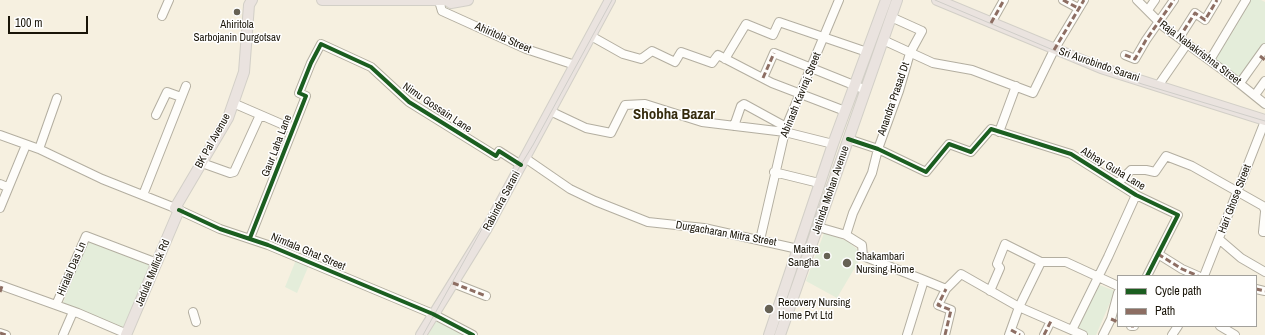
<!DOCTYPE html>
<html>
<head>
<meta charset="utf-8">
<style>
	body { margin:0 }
	#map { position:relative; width:1265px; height:335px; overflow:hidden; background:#f6f0e0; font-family:"Archivo Narrow",sans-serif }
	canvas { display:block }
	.legend { position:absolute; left:1117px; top:275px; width:140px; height:52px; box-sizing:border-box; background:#fff; border:1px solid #a3a19c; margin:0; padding:5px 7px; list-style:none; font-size:12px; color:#191408 }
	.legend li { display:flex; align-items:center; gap:8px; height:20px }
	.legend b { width:20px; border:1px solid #a3a19c }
	.scale { position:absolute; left:8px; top:16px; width:80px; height:18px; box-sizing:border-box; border:2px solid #191408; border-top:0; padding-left:5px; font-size:12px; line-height:14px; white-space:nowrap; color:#191408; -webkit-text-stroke:3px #fff; paint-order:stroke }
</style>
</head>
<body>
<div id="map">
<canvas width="1265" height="335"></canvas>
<ul class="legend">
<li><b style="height:5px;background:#1b5e20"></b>Cycle path</li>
<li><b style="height:5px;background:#8d6e63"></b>Path</li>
</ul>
<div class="scale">100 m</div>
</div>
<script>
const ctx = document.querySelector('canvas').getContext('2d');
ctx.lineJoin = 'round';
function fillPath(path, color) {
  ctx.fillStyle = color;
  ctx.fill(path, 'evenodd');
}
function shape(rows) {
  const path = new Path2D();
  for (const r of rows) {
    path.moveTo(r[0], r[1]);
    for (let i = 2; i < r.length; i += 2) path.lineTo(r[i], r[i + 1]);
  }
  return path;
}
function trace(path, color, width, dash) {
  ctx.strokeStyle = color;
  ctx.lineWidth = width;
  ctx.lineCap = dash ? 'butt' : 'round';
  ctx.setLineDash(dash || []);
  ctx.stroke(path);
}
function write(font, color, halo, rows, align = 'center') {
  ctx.font = font + ' "Archivo Narrow",sans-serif';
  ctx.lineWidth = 3;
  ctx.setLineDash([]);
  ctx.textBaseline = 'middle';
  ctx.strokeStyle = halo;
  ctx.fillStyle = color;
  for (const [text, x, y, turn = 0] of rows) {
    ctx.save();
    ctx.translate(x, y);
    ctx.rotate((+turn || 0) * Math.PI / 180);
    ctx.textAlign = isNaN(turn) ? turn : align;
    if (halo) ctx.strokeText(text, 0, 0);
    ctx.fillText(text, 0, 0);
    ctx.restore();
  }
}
fillPath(shape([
	[1250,0,1261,0,1265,2,1265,46,1241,80,1214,59,1241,10],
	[91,233,151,261,124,330,63,303],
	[824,233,847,241,857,249,860,259,837,298,806,281],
	[296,260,309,265,297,293,285,287],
	[1097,284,1115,291,1096,335,1087,335,1073,329],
	[437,320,467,335,428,335]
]), '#e4edda');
const minor = shape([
	[1063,0,1078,8],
	[1137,0,1164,27,1224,71,1265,104],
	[439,1,442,11,526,49,575,65],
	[1148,10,1155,0],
	[162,16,169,0],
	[991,23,1004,0],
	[591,36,623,54,641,59,652,51,675,62,681,52,712,63,718,55,772,83,845,111],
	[1179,38,1195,13,1205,20,1217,0],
	[883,40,933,63,972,70,1033,93,1054,50,1084,0],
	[1125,55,1135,59,1146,40,1174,0],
	[725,59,746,24,773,35,779,22,867,52],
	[1210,60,1246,0],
	[763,78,774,53,866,90],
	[1240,83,1265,48],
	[1158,86,1187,44],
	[1255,95,1265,81],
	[233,103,293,129],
	[550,111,586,128,611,133,625,105,645,104,702,122,785,132,833,144],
	[156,115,167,92,181,97],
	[734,126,741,106,744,104,786,127],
	[999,132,1016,86],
	[0,135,39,149,102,179,175,208],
	[848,139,878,149,926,172,949,144,971,152,991,129,1071,154,1136,195,1178,215,1147,276],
	[39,149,57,98],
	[525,158,570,189,595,201,648,222,704,228,798,249],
	[202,163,230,173,234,172,260,115],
	[774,172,819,183],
	[1118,183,1131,170,1146,170,1155,172,1166,156,1192,166,1263,206,1265,210],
	[0,184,7,187],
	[143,195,186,86],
	[0,208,26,145],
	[179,210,220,229,268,245,433,314,473,335],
	[1265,212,1263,232,1265,232],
	[818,227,846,235,862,245,863,256,924,280,946,289,961,274,1019,307,1009,335],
	[846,235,853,213,872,173,878,149,899,91,910,53,922,31,891,17],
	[250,238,306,96,299,93,311,63,321,44,371,67,409,102,496,156,499,151,521,165],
	[760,240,786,127,839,0],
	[1220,240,1241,258,1265,272],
	[1158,254,1182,269,1198,276],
	[1041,262,1019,307,1083,335],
	[1204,276,1265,121],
	[453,283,486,296],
	[0,285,78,313,127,334],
	[1256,289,1265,291],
	[990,291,1000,268,997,264,1005,244,1041,262,1066,262,1118,286],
	[56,305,86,236,157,263],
	[193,312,196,322],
	[1131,326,1134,326],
	[1220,326,1235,335],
	[1011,330,1020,335],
	[1072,330,1108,257,1136,195],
	[0,333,6,335],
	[63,335,73,312],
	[907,335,924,280],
	[945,335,951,310,938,305,946,289],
	[1044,335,1051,321],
	[1103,335,1111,319,1118,293],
	[1172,335,1178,326]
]);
const major = shape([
	[322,0,447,0,451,3,468,0],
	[937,0,1101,68,1265,120],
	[126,335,179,210,175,208,228,118,244,72,249,5,252,0],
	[421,335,487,228,610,0],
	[769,335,833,144,886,0],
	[780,335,897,0]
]);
trace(minor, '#b3aea0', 10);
trace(major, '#d2cfc7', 12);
trace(minor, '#fefdfa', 8);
trace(major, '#eae3df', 10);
trace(shape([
	[935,0,1072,58,1142,84,1265,121],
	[423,335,483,227,533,145,612,0]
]), '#cfcdc8', 1);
trace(shape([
	[1063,0,1078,8],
	[991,23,1004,0],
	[1179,38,1195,13,1205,20,1217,0],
	[1054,50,1084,0],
	[1125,55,1135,59,1146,40,1174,0],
	[1260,56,1265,60],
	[763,78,774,53],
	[1158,254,1182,269,1198,276],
	[453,283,486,296],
	[1256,289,1265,291],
	[0,292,2,286],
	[1111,319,1118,322],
	[1131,326,1134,326],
	[1011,330,1020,335],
	[0,333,6,335],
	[945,335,951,310,938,305,946,289],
	[1044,335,1051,321]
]), '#8d6e63', 3, [6, 3]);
trace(shape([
	[848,139,878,149,926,172,949,144,971,152,991,129,1071,154,1136,195,1178,215,1147,276],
	[179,210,220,229,268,245,433,314,473,335],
	[250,238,306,96,299,93,311,63,321,44,371,67,409,102,496,156,499,151,521,165]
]), '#1b5e20', 4);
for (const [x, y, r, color] of [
	[237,12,4,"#666154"],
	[827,256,4,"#666154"],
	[847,263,5,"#666154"],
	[769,309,5,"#666154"]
]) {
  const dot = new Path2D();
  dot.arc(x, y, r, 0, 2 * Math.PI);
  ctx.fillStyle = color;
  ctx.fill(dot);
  trace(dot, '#fff', 1.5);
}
write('11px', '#191408', '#fff', [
	["Ahiritola",237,25,"center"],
	["Sarbojanin Durgotsav",237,38,"center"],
	["Maitra",819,250,"right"],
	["Sangha",819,263,"right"],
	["Shakambari",856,257],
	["Nursing Home",856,270],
	["Recovery Nursing",778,303],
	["Home Pvt Ltd",778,316]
], 'left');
write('11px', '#191408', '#fff', [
	["Ahiritola Street",503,38,24],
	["Raja Nabakrishna Street",1200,53,37],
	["Sri Aurobindo Sarani",1099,65,19],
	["Abinash Kaviraj Street",801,95,-68],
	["Anandra Prasad Dt",894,99,-71],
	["Nimu Gossain Lane",437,108,34],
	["BK Pal Avenue",213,141,-61],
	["Gaur Laha Lane",277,146,-69],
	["Abhay Guha Lane",1113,169,31],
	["Jatinda Mohan Avenue",831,190,-71],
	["Hari Ghose Street",1235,199,-69],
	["Rabindra Sarani",502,201,-62],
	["Durgacharan Mitra Street",726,234,10],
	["Nimtala Ghat Street",308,252,23],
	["Hiralal Das Ln",72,269,-67],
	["Jadula Mullick Rd",153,273,-67]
]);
write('bold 15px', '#352b0d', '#fff', [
	["Shobha Bazar",674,115]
]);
</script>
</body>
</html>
